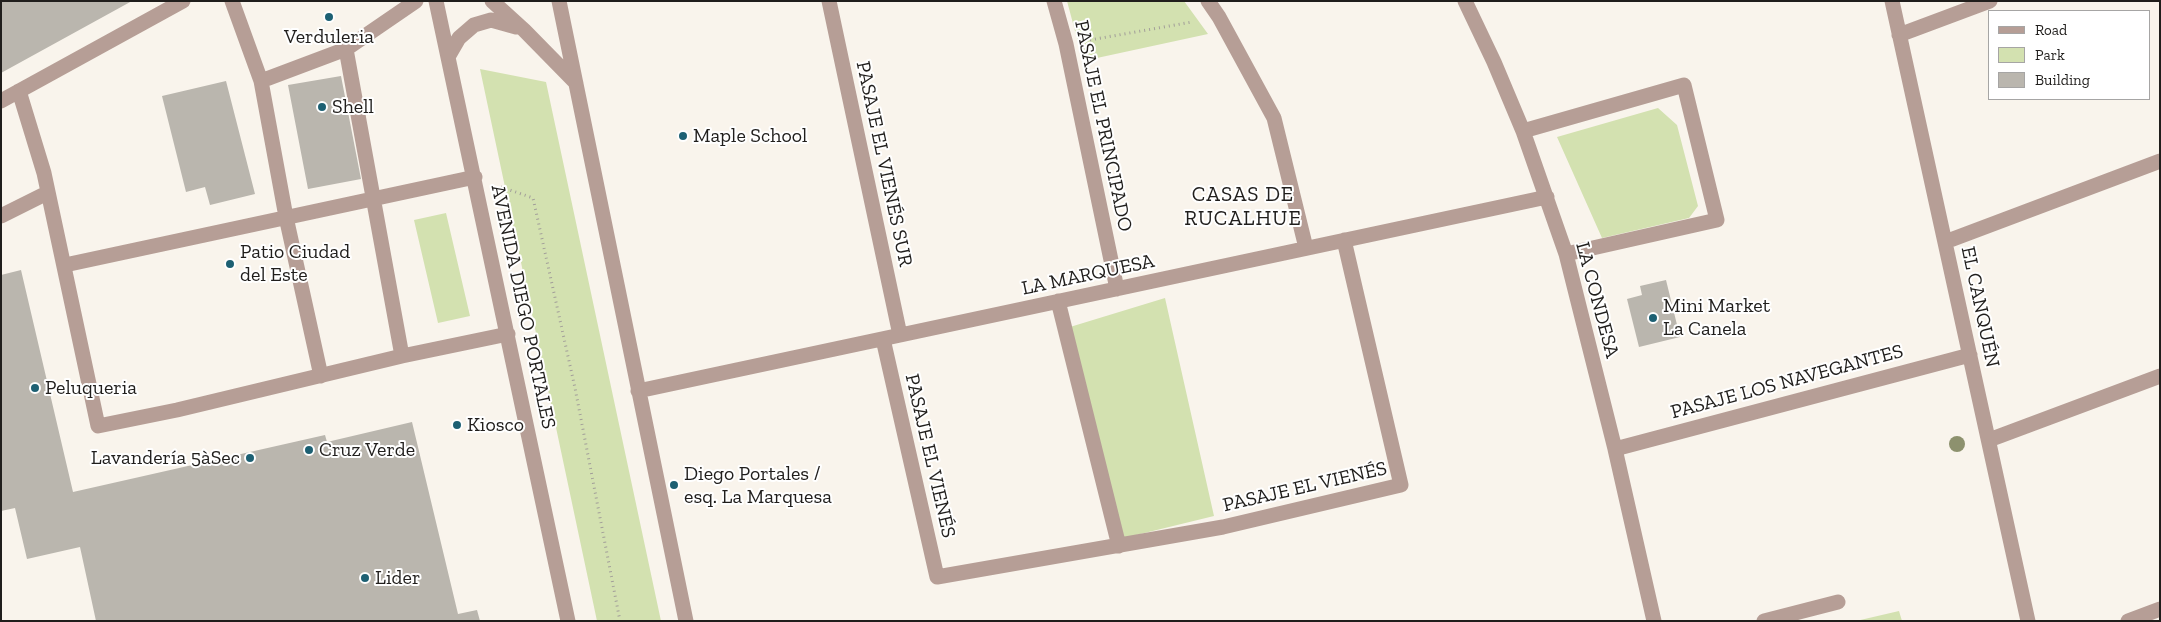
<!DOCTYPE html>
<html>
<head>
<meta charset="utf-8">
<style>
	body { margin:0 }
	#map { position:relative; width:2161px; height:622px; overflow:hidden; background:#f9f4ec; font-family:"Zilla Slab",serif }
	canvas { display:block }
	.frame { position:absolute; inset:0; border:2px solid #201e1c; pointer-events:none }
	.legend { position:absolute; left:1988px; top:10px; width:162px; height:90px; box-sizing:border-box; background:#fff; border:1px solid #a6a5a4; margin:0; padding:6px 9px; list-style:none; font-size:15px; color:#201e1c }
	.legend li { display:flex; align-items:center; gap:10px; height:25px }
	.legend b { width:25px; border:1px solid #a6a5a4 }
</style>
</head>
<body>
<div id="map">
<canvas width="2161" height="622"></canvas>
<div class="frame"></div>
<ul class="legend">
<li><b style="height:6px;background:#b69e96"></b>Road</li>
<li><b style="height:14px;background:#d3e1b0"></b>Park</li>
<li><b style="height:14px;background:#bab6ae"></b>Building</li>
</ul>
</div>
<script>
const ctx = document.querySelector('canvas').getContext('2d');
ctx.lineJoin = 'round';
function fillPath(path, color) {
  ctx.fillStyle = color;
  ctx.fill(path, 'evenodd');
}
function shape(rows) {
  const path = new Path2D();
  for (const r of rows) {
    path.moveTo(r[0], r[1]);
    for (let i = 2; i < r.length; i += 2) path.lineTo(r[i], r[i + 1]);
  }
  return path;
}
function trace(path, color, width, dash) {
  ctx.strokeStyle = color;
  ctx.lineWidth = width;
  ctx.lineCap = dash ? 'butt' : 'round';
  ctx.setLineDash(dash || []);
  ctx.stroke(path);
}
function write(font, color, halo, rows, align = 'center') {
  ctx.font = font + ' "Zilla Slab",serif';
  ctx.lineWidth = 4;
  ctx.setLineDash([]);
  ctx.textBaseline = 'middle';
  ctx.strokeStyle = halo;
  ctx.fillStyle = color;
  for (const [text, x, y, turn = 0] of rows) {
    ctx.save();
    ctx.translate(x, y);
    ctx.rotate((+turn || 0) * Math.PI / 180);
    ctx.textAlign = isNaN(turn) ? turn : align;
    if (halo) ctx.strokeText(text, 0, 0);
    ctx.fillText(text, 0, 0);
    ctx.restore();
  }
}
fillPath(shape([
	[1067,1,1184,1,1208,34,1083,61],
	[480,69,546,82,661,621,597,621],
	[1658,108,1677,125,1698,206,1689,218,1602,238,1557,137],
	[446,213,470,316,438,323,414,220],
	[1165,298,1214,516,1124,538,1070,327],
	[1899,611,1902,621,1856,621]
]), '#d3e1b0');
fillPath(shape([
	[1,1,132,1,1,73],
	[341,76,361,179,308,189,288,85],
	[226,81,255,194,210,205,205,187,186,192,162,96],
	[21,270,73,492,325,435,327,442,412,422,458,614,477,610,480,621,96,621,80,547,27,559,15,508,1,511,1,275],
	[1666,280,1680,337,1639,347,1627,299,1642,295,1640,286]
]), '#bab6ae');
trace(shape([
	[1090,40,1192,22],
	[501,187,533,198,575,388,620,621]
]), '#a29e99', 3, [1, 4]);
trace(shape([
	[232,1,261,81,286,217,321,376],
	[436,1,568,621],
	[492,1,524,30,576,83],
	[559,1,686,621],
	[829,1,900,335],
	[1054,1,1066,44,1117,289],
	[1208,1,1219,17,1274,118,1306,248],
	[1465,1,1494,62,1523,131,1566,254,1615,449,1654,621],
	[1892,1,2028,621],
	[1899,35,1990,1],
	[448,57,459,38,474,25,491,20,516,27],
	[261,81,346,49,416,1],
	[19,91,44,173,98,426,177,410,402,356,346,49],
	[1,101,183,1],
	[1523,131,1684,85,1717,220,1566,254],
	[1,216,47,193],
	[1945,242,2160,161],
	[65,265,475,177],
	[1058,301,1119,546],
	[883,339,937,577,1223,527,1401,485,1344,240],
	[402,356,508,334],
	[638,391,1547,197],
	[1989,440,2160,376],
	[1615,449,1970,355],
	[1764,621,1838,602],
	[2128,621,2160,609]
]), '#b69e96', 15);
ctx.fillStyle = '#8d916e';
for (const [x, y] of [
	[1957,444]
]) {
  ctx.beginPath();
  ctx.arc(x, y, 8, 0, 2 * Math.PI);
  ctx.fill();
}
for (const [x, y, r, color] of [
	[329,17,5,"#1d6073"],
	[322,107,5,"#1d6073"],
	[683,136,5,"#1d6073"],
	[230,264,5,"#1d6073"],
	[1653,318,5,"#1d6073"],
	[35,388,5,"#1d6073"],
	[457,425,5,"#1d6073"],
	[309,450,5,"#1d6073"],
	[250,458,5,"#1d6073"],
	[674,485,5,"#1d6073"],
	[365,578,5,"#1d6073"]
]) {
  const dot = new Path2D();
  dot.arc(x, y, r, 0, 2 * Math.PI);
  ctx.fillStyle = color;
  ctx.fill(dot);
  trace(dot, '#fff', 2);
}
write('20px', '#201e1c', '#fff', [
	["Verduleria",329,37,"center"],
	["Shell",332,107],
	["Maple School",693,136],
	["Patio Ciudad",240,252],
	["del Este",240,275],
	["Mini Market",1663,306],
	["La Canela",1663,329],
	["Peluqueria",45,388],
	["Kiosco",467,425],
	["Cruz Verde",319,450],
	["Lavandería 5àSec",240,458,"right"],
	["Diego Portales /",684,474],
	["esq. La Marquesa",684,497],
	["Lider",375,578]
], 'left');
write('20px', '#201e1c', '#fff', [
	["PASAJE EL PRINCIPADO",1103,126,78],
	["PASAJE EL VIENÉS SUR",884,164,78],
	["LA MARQUESA",1088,275,-12],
	["LA CONDESA",1597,300,75],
	["AVENIDA DIEGO PORTALES",523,307,78],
	["EL CANQUÉN",1980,307,78],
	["PASAJE LOS NAVEGANTES",1787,382,-15],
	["PASAJE EL VIENÉS",930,456,77],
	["PASAJE EL VIENÉS",1305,487,-13]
]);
ctx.letterSpacing = '1px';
write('21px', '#201e1c', '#fff', [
	["CASAS DE",1243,195],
	["RUCALHUE",1243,219]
]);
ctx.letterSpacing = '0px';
</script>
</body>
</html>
